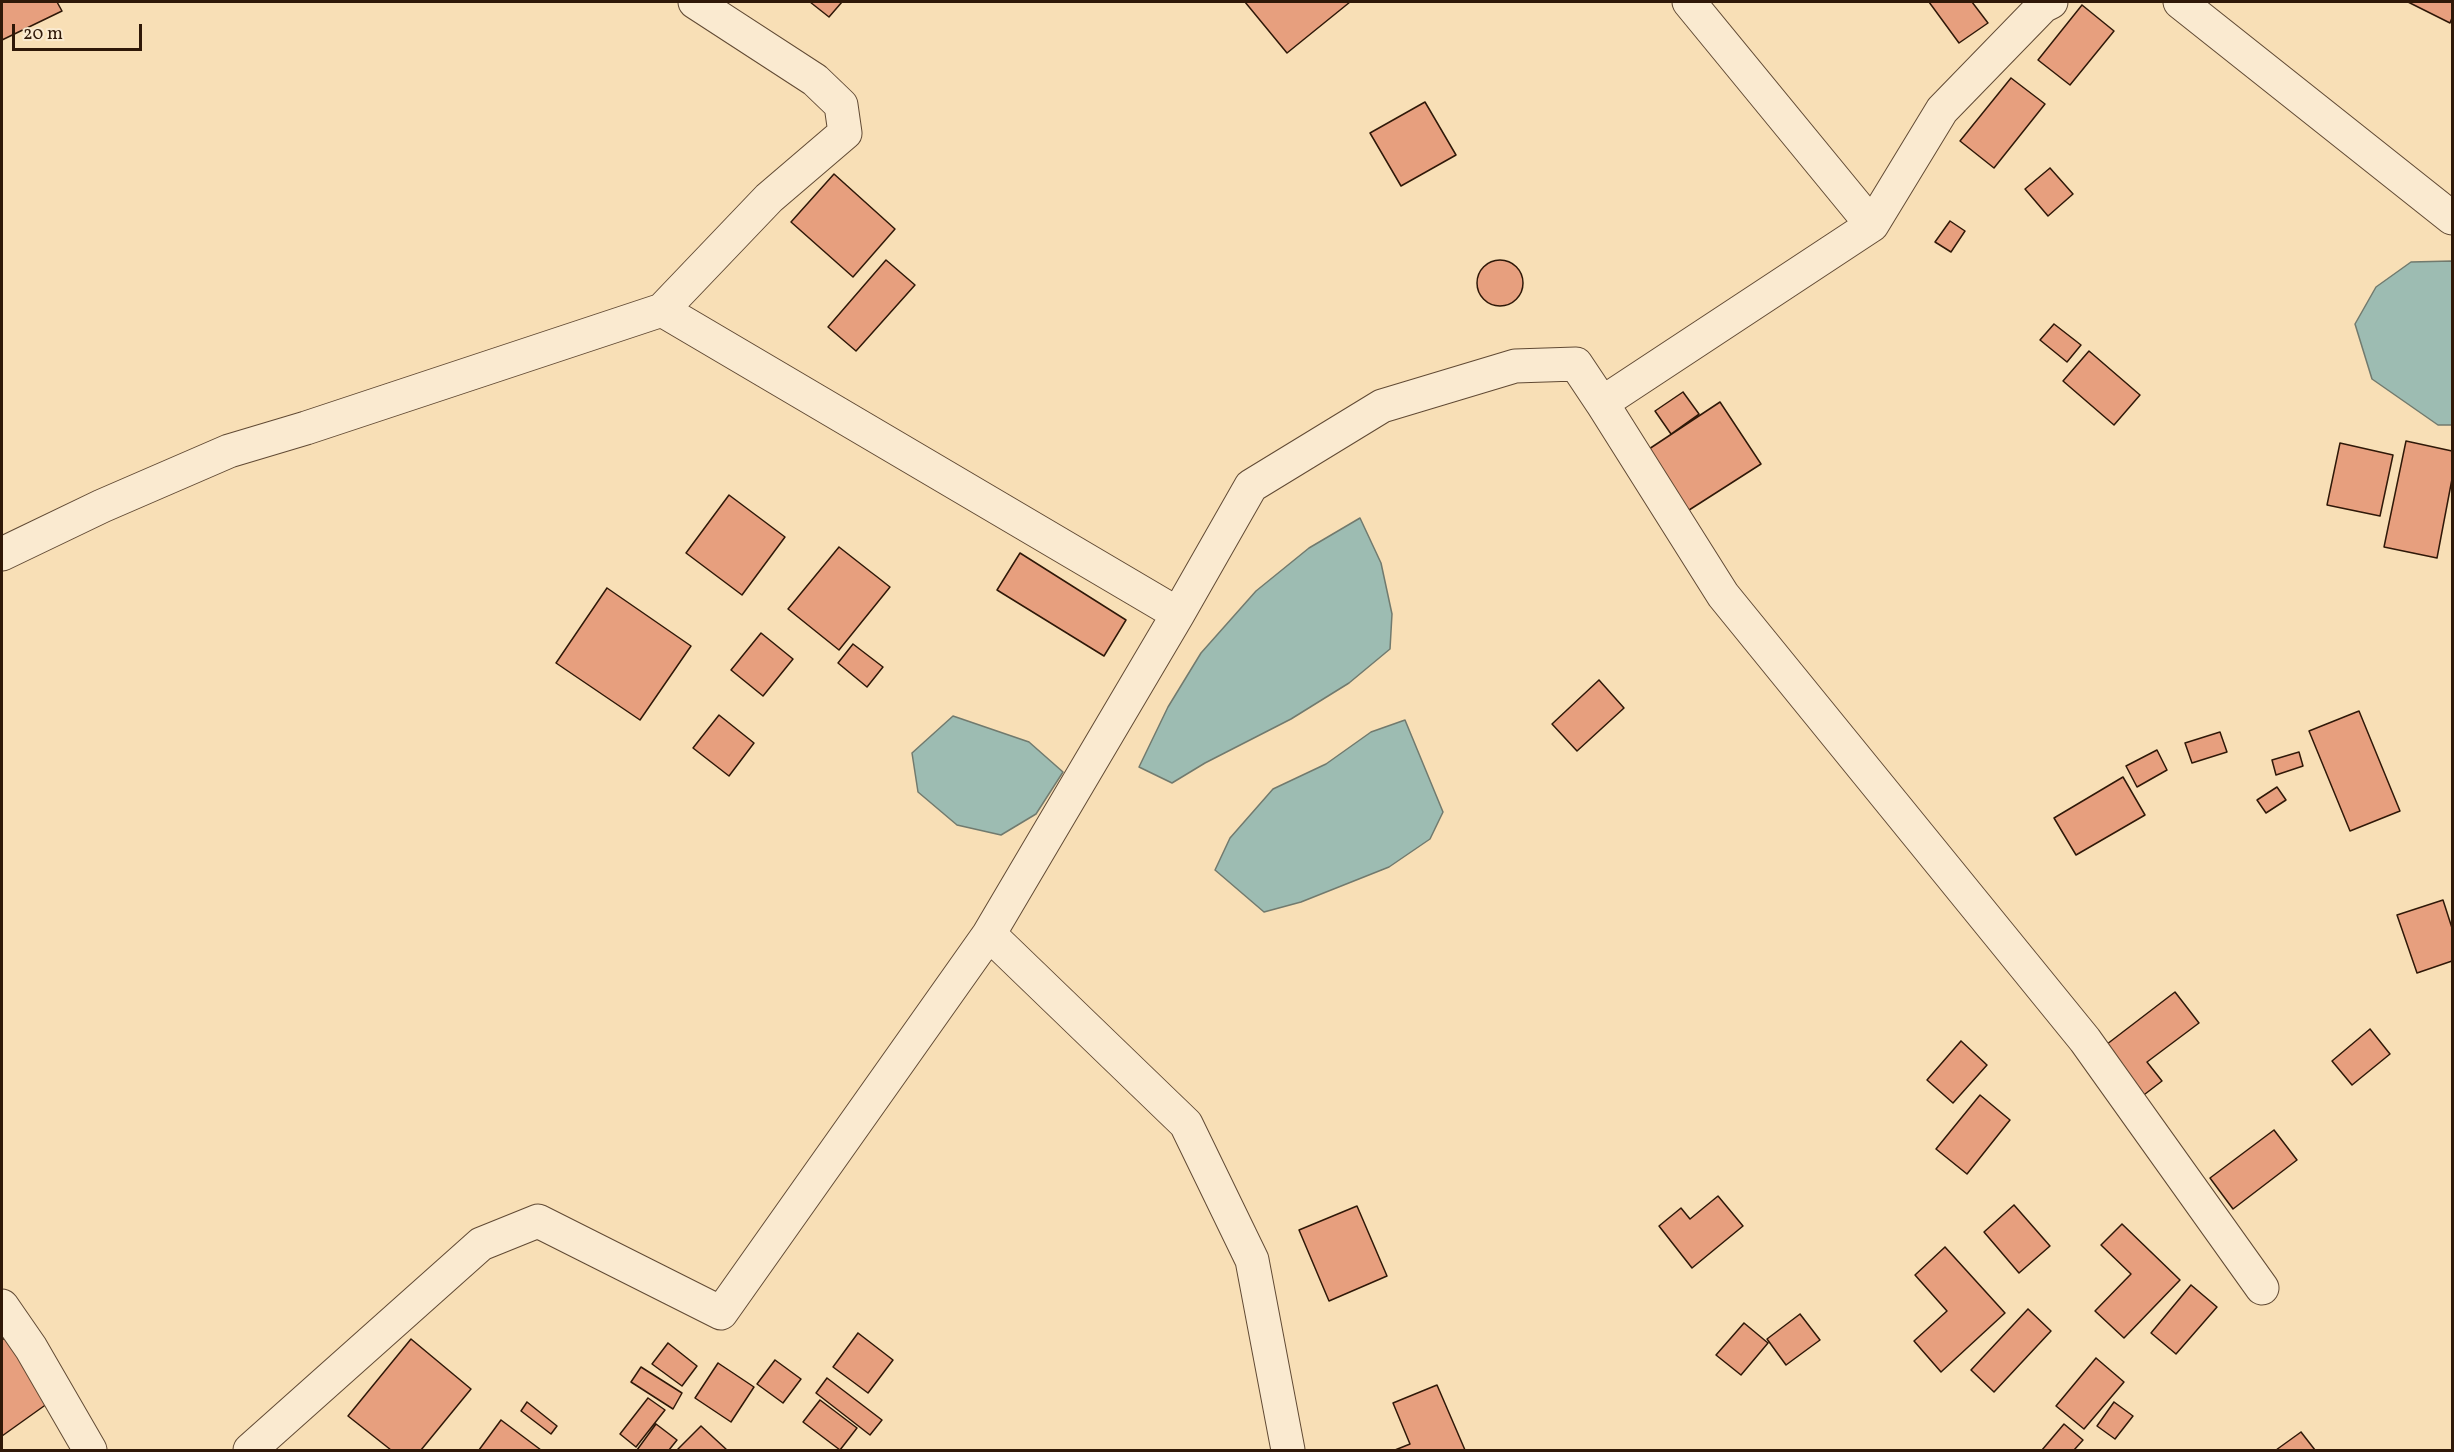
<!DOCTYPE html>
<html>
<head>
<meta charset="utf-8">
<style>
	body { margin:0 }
	#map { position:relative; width:2454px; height:1452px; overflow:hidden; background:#f8dfb6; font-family:Vollkorn,serif }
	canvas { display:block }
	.frame { position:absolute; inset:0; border:3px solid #2f1808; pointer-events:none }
	.scale { position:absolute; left:12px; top:24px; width:130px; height:27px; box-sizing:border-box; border:3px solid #2f1808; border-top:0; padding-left:8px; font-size:18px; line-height:21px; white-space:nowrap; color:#2f1808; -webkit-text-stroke:4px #faead0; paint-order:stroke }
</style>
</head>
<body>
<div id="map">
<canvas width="2454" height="1452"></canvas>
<div class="frame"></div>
<div class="scale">20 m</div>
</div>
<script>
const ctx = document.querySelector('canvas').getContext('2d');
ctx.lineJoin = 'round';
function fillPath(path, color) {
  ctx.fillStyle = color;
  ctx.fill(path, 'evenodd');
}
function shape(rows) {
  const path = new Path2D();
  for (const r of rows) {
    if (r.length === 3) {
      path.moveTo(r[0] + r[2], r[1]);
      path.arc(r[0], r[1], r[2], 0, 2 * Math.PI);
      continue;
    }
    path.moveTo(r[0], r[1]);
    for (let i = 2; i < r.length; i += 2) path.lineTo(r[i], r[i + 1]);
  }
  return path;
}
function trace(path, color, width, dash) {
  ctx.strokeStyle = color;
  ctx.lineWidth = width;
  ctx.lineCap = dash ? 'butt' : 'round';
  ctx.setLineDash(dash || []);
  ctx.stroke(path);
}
const water = shape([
	[2452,261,2452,425,2438,425,2372,379,2355,324,2376,287,2411,262,2452,261],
	[1360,518,1381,563,1392,614,1390,649,1349,683,1291,719,1205,763,1172,783,1139,767,1168,707,1201,653,1256,591,1309,548,1360,518],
	[953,716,1029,742,1063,772,1036,814,1001,835,957,825,918,792,912,753,953,716],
	[1405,720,1443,812,1430,839,1389,867,1301,902,1264,912,1215,870,1230,838,1273,789,1326,764,1371,732,1405,720]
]);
fillPath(water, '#9dbcb2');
trace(water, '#717a6e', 1.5);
const building = shape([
	[2,2,57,2,62,11,2,40,2,2],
	[810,2,842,2,829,17,810,2],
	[1245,2,1350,2,1287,53,1245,2],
	[1929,2,1972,2,1988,23,1959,43,1929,2],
	[2408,2,2452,2,2452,18,2450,23,2408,2],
	[2082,5,2114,31,2070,85,2038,60,2082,5],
	[2011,78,2045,104,1994,168,1960,141,2011,78],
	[1425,102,1456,155,1401,186,1370,133,1425,102],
	[2050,168,2073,194,2048,216,2025,189,2050,168],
	[834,174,895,229,853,277,791,222,834,174],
	[1950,221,1965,231,1951,252,1935,242,1950,221],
	[886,260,915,285,856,351,828,327,886,260],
	[1500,283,23],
	[2054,324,2081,345,2067,362,2040,340,2054,324],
	[2089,351,2140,395,2114,425,2063,381,2089,351],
	[1683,392,1699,414,1671,434,1655,411,1683,392],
	[1720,402,1761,464,1686,512,1646,451,1720,402],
	[2406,441,2452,451,2452,479,2437,558,2384,547,2406,441],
	[2340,443,2393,455,2380,516,2327,505,2340,443],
	[729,495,785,537,742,595,686,553,729,495],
	[839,547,890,587,839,650,788,609,839,547],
	[1020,553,1126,620,1104,656,997,590,1020,553],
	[607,588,691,646,640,720,556,663,607,588],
	[761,633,793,659,763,696,731,670,761,633],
	[853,644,883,667,867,687,838,663,853,644],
	[1599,680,1624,708,1577,751,1552,724,1599,680],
	[2359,711,2400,811,2350,831,2309,731,2359,711],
	[719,715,754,743,729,776,693,748,719,715],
	[2220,732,2227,752,2192,763,2185,743,2220,732],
	[2157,750,2167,770,2137,787,2126,766,2157,750],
	[2299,752,2303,766,2276,775,2272,760,2299,752],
	[2123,777,2145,815,2076,855,2054,818,2123,777],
	[2277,787,2286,800,2266,813,2257,800,2277,787],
	[2443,900,2452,928,2452,961,2417,973,2397,915,2443,900],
	[2175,992,2199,1023,2147,1062,2162,1081,2136,1101,2098,1051,2175,992],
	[2370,1029,2390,1054,2352,1085,2332,1061,2370,1029],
	[1961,1041,1987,1065,1953,1103,1927,1080,1961,1041],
	[1980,1095,2010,1120,1967,1174,1936,1149,1980,1095],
	[2274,1130,2297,1160,2233,1209,2210,1178,2274,1130],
	[1718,1196,1743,1226,1692,1268,1659,1226,1681,1208,1690,1219,1718,1196],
	[2014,1205,2050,1246,2019,1273,1984,1232,2014,1205],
	[1357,1206,1387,1276,1329,1301,1299,1230,1357,1206],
	[2122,1224,2180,1280,2124,1338,2095,1311,2131,1274,2101,1245,2122,1224],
	[1945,1247,2005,1313,1941,1372,1914,1341,1947,1311,1915,1275,1945,1247],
	[2191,1285,2217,1307,2176,1354,2151,1333,2191,1285],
	[2028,1309,2051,1331,1994,1392,1971,1370,2028,1309],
	[1800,1314,1820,1340,1786,1365,1767,1339,1800,1314],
	[1744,1323,1768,1343,1741,1375,1716,1355,1744,1323],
	[858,1333,893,1360,868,1393,833,1367,858,1333],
	[6,1337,51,1401,2,1436,2,1340,6,1337],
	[411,1339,471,1389,421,1450,391,1450,348,1416,411,1339],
	[668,1343,697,1366,682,1386,652,1364,668,1343],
	[2096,1358,2124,1382,2084,1429,2056,1406,2096,1358],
	[775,1360,801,1379,783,1403,757,1384,775,1360],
	[718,1363,754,1387,731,1422,695,1398,718,1363],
	[641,1367,682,1393,673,1409,631,1382,641,1367],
	[827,1378,882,1420,870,1435,816,1393,827,1378],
	[1437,1385,1465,1450,1395,1450,1410,1444,1393,1403,1437,1385],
	[648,1398,665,1410,636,1447,620,1434,648,1398],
	[820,1400,857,1428,840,1450,803,1422,820,1400],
	[527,1402,557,1426,551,1434,521,1411,527,1402],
	[2114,1402,2133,1416,2115,1439,2097,1426,2114,1402],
	[501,1420,541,1450,479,1450,501,1420],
	[656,1424,677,1440,669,1450,637,1450,656,1424],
	[2064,1424,2083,1440,2074,1450,2042,1450,2064,1424],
	[701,1426,727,1450,677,1450,701,1426],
	[2301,1432,2315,1450,2276,1450,2301,1432]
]);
fillPath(building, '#e79f7e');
trace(building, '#2f1808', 1.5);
const minor = shape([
	[1689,2,1872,225],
	[2180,2,2452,218],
	[662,310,1178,614,1251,486,1382,406,1515,366,1576,364,1602,403,1872,225,1942,110,2043,6,2051,2],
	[1602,403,1723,595,2085,1040,2262,1288],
	[2,554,102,506,229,451,306,428,662,310,769,198,845,133,841,105,815,80,695,2],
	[1178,614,989,934,1186,1124,1252,1260,1288,1450],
	[2,1306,31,1348,90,1450],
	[250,1450,481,1244,538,1221,721,1313,989,934]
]);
trace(minor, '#614a34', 35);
trace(minor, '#faead0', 33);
</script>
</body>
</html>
